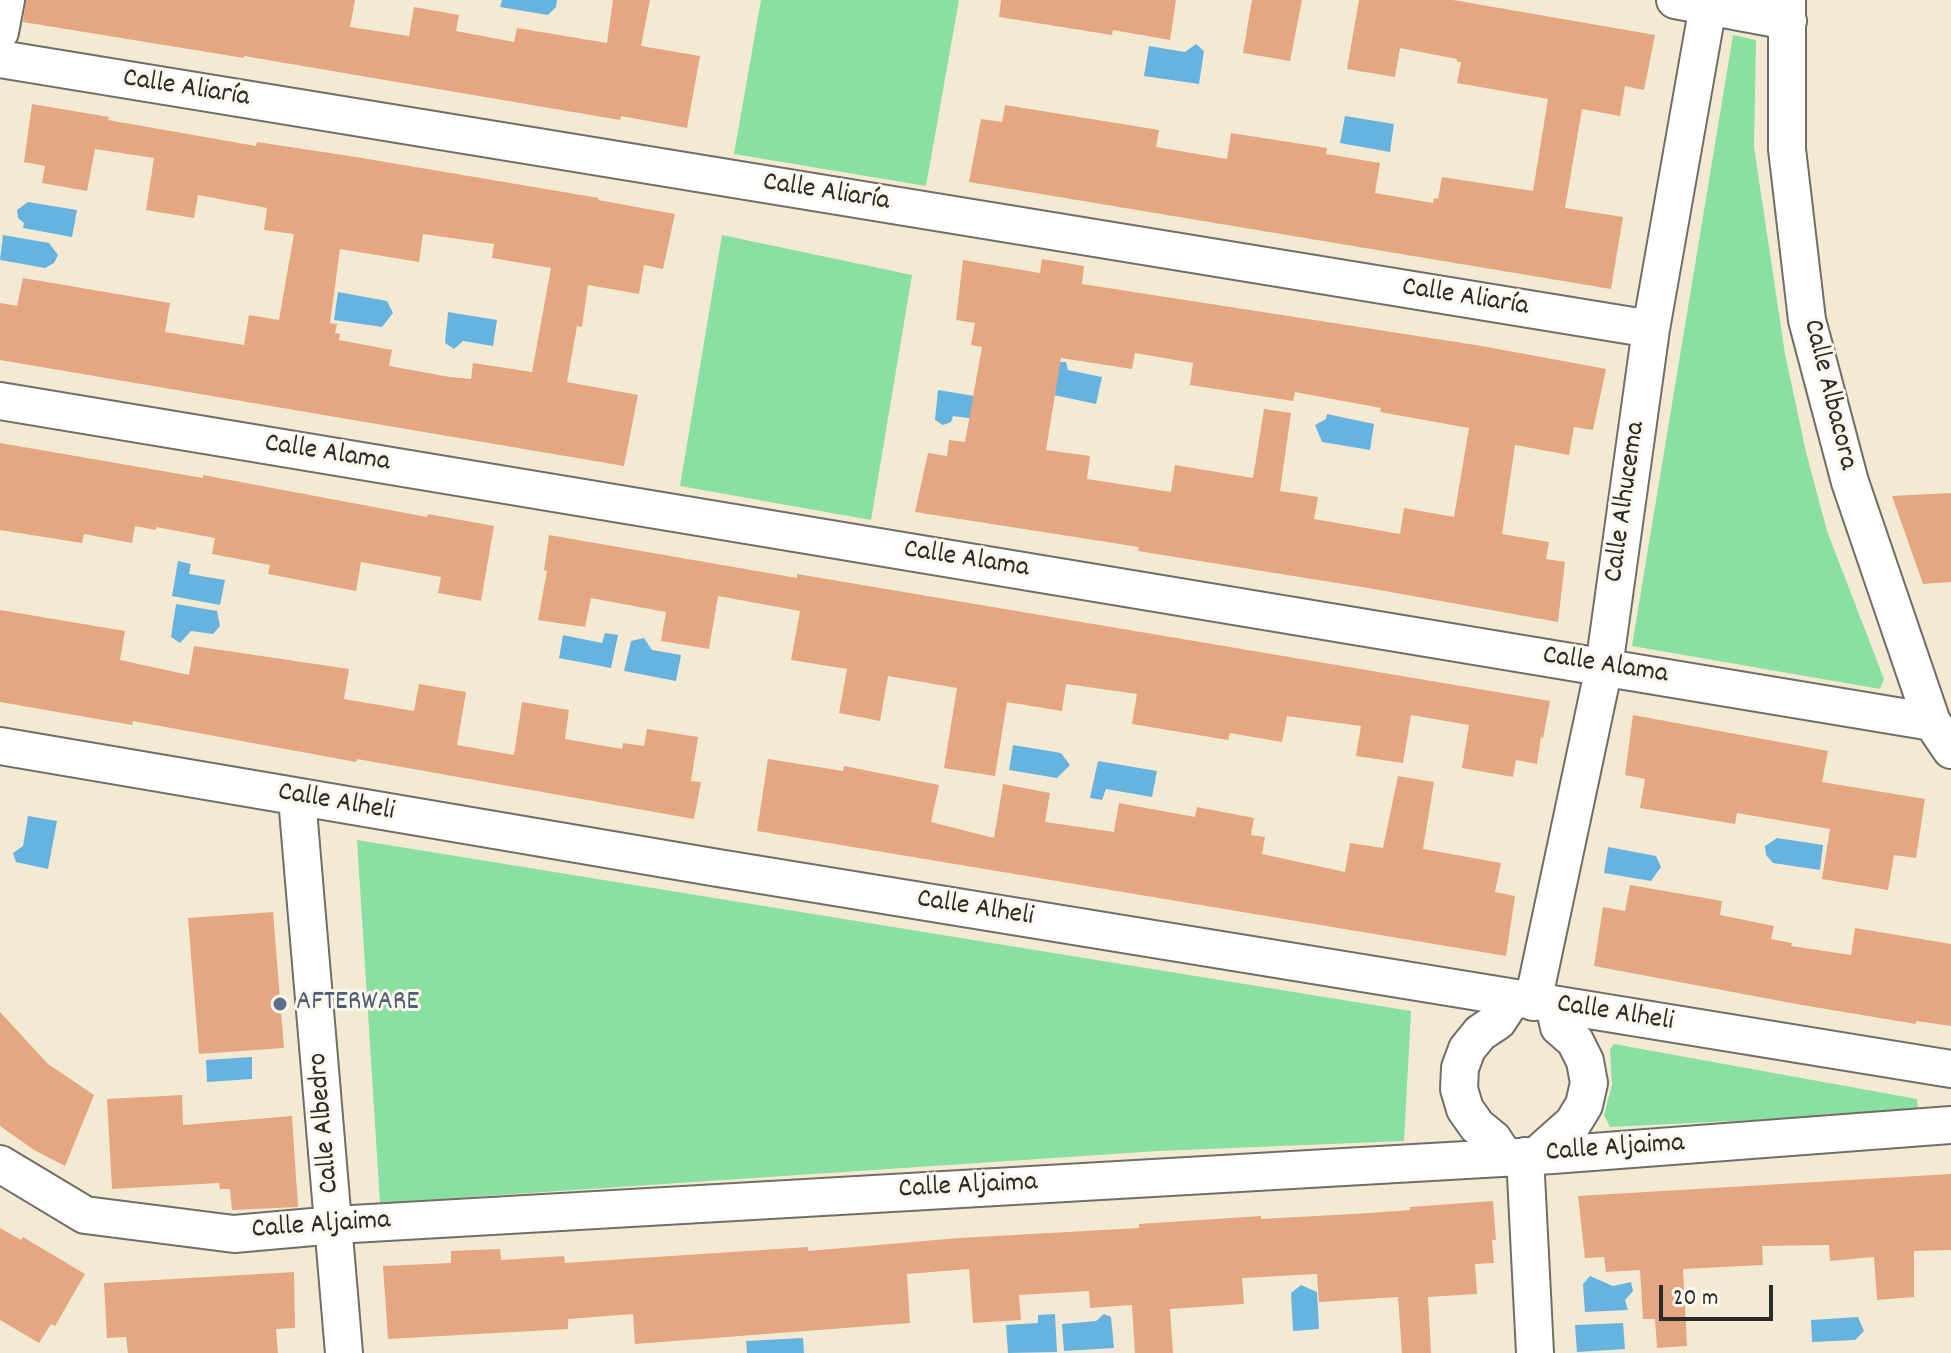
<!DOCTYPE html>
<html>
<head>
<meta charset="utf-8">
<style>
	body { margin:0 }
	#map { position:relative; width:1951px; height:1353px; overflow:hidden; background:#f4ead3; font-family:Dekko,sans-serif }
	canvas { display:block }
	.scale { position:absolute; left:1659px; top:1285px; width:114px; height:36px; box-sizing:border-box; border:4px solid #2b2b2b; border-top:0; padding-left:10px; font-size:24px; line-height:28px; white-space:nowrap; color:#2b2b2b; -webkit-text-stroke:6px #fbf7ec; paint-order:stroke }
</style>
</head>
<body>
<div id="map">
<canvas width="1951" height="1353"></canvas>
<div class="scale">20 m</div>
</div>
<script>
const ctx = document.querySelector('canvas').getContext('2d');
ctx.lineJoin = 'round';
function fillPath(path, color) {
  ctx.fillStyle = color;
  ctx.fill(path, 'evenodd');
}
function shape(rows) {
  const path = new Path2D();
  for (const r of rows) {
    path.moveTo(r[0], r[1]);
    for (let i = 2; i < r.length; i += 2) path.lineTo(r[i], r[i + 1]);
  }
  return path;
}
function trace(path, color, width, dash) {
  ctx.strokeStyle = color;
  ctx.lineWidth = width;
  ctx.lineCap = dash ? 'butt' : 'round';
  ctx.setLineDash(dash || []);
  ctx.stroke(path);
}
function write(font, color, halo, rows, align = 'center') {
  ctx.font = font + ' Dekko,sans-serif';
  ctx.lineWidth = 6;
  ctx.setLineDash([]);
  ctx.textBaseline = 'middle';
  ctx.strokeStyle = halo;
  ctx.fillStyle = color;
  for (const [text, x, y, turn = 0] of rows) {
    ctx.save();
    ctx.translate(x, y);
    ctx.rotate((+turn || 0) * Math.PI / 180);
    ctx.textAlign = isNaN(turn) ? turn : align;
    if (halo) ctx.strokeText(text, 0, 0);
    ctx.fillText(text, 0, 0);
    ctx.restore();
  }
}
fillPath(shape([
	[761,0,959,0,926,186,734,154],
	[1733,35,1756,40,1754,147,1785,354,1806,452,1827,531,1884,679,1880,689,1632,646],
	[722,235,912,275,871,520,680,486],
	[357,840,1411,1011,1404,1141,1158,1151,380,1203],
	[1614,1044,1917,1099,1918,1112,1610,1127,1604,1115,1612,1085,1610,1049]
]), '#8ae0a3');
fillPath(shape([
	[502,0,557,0,556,7,548,15,500,7],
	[1196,44,1204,51,1199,84,1144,76,1149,46,1185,52],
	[1345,116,1394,124,1390,152,1340,143],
	[28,202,77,210,72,237,23,228,24,223,18,218,17,210],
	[3,235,49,243,58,255,54,263,45,268,0,260],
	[338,292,387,301,393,313,382,327,334,320],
	[448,312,497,320,493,346,463,341,454,349,445,343],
	[1056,362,1066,362,1068,370,1102,377,1096,404,1049,394],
	[938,390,986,398,982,420,953,416,951,422,943,425,935,420],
	[1327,414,1374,424,1370,450,1322,442,1315,425,1326,419],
	[178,561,191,564,189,574,225,580,220,605,172,596],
	[176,604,217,611,220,626,213,634,191,631,180,643,171,637],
	[605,633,618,635,611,668,559,658,563,635,602,643],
	[644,638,652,650,681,655,676,681,624,671,631,641],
	[1013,745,1061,753,1070,765,1057,778,1009,770],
	[1098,761,1157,771,1152,797,1106,789,1102,800,1090,798],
	[28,816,57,821,48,869,16,862,13,853,23,846],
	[1777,838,1823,845,1820,870,1773,863,1766,855,1765,846],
	[1608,847,1656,856,1661,867,1651,881,1604,873],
	[252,1057,252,1079,207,1082,206,1060],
	[1590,1276,1613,1286,1631,1282,1633,1291,1625,1300,1628,1310,1585,1312,1583,1284],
	[1301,1285,1317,1292,1319,1329,1293,1331,1291,1293],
	[1055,1314,1057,1352,1008,1353,1006,1325,1038,1323,1038,1315],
	[1104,1314,1111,1317,1114,1348,1064,1351,1062,1324,1096,1321],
	[1858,1317,1864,1331,1855,1340,1812,1342,1811,1320],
	[1623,1323,1625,1349,1577,1352,1575,1325],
	[803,1338,804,1353,747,1353,746,1341]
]), '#67b3e0');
fillPath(shape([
	[26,0,355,0,350,27,409,36,414,7,459,15,456,31,514,42,517,28,607,43,613,0,650,0,641,46,700,56,687,128,621,116,620,120,244,56,244,58,23,22],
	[1001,0,1176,0,1170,40,1113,30,1112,35,999,17],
	[1252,0,1302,0,1290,61,1243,53],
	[1359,0,1453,0,1655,35,1644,90,1625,86,1620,116,1582,109,1565,208,1623,217,1611,289,969,182,981,119,1002,122,1005,105,1159,130,1156,147,1227,159,1231,133,1327,148,1326,154,1380,163,1375,193,1433,203,1434,198,1438,199,1442,177,1533,191,1548,99,1457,83,1461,62,1457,62,1457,59,1400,48,1395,77,1347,69],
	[32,104,109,117,108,120,256,146,257,142,356,157,599,198,598,200,675,214,663,269,644,265,639,294,588,285,582,327,577,326,567,382,638,395,624,466,0,360,0,303,17,306,23,278,170,303,165,332,244,345,249,315,279,320,294,234,264,230,267,208,198,195,194,218,146,210,154,158,95,149,87,191,42,183,45,166,24,162],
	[423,234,494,244,492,258,551,268,532,372,473,363,471,379,450,377,389,366,392,350,339,340,340,334,335,333,337,324,330,323,340,249,419,262],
	[1042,259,1084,266,1082,284,1482,346,1606,369,1593,430,1574,427,1569,455,1515,445,1502,534,1549,542,1546,559,1565,562,1558,622,1368,588,1138,551,1139,547,915,512,928,453,947,456,949,440,965,442,982,347,971,345,975,323,956,320,963,260,1040,273],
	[1135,353,1193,363,1190,385,1293,401,1295,392,1381,408,1380,412,1469,428,1454,517,1404,508,1400,534,1314,519,1318,497,1280,491,1291,413,1264,409,1253,478,1175,465,1171,492,1087,479,1090,456,1046,450,1061,358,1132,369],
	[0,443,203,478,203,475,427,517,428,514,494,526,481,601,438,593,441,577,361,562,356,591,268,574,270,565,212,554,215,538,156,527,156,530,135,526,132,543,84,534,82,543,0,530],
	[1951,493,1951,582,1923,584,1892,496],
	[549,535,797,578,797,574,1550,701,1543,738,1541,737,1537,764,1516,760,1513,777,1462,768,1469,725,1411,715,1403,763,1356,756,1361,726,1287,716,1282,742,1230,733,1228,740,1132,724,1137,694,1066,684,1062,711,1007,702,995,776,944,768,957,688,888,676,880,721,839,713,847,669,791,660,800,611,718,596,709,649,661,641,666,612,591,598,585,627,538,620,547,571,544,570],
	[0,610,125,631,120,660,189,675,194,646,349,669,344,699,414,711,419,684,466,692,457,745,514,755,522,702,569,710,565,739,622,749,623,743,644,746,647,729,698,737,691,781,701,782,694,819,357,759,356,762,133,721,132,725,0,702],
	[1633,715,1828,751,1822,782,1925,799,1916,858,1894,855,1888,890,1822,879,1830,829,1737,813,1735,824,1640,808,1645,779,1625,775],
	[768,759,843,771,844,766,939,785,931,822,994,838,1003,784,1050,793,1045,822,1114,832,1119,803,1195,817,1197,807,1254,818,1251,835,1265,837,1262,854,1345,872,1350,843,1383,848,1398,776,1434,782,1423,849,1501,863,1495,892,1515,896,1506,956,757,831],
	[1630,885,1722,901,1720,915,1774,926,1771,939,1792,943,1791,946,1851,955,1855,928,1951,944,1951,1026,1916,1021,1916,1024,1802,1005,1594,966,1603,907,1625,911],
	[273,912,284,1048,199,1054,188,918],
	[0,1012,48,1064,94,1095,65,1166,34,1150,0,1126],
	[182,1095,183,1125,292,1116,298,1207,232,1210,230,1189,220,1189,219,1183,112,1189,107,1099],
	[1951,1174,1951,1250,1914,1251,1914,1297,1877,1300,1874,1257,1830,1261,1829,1245,1762,1246,1763,1265,1683,1269,1687,1346,1657,1348,1655,1319,1643,1319,1640,1270,1606,1272,1604,1257,1585,1258,1578,1196],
	[1493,1201,1496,1240,1492,1240,1494,1263,1475,1264,1477,1294,1428,1297,1431,1353,1402,1353,1398,1297,1319,1302,1317,1274,1242,1278,1244,1304,1170,1309,1173,1353,1135,1353,1132,1305,1090,1308,1089,1291,1019,1295,1021,1320,973,1323,969,1269,907,1274,910,1323,635,1344,633,1314,568,1319,568,1329,388,1339,383,1266,451,1263,451,1251,500,1249,501,1260,564,1256,565,1263,808,1247,808,1251,959,1238,1139,1228,1139,1224,1261,1216,1261,1219,1370,1213,1410,1210,1410,1207],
	[0,1228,21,1240,23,1237,85,1274,55,1326,51,1324,39,1343,0,1320],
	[294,1272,295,1328,276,1329,278,1353,128,1353,126,1337,107,1338,104,1283]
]), '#e4a782');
const street = shape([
	[1675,0,1788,21],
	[1787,0,1787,149,1807,320,1850,482,1932,722,1951,750],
	[0,32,6,0],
	[0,59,1651,329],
	[0,401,1932,722],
	[0,746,718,868,1951,1069],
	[297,798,344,1353],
	[1533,1002,1604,667,1651,329,1709,0],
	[1537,1155,1573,1123,1584,1105,1589,1083,1585,1061,1575,1041,1559,1027,1554,1005],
	[1525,1156,1535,1353],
	[1505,1157,1493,1139,1477,1126,1465,1109,1459,1089,1460,1068,1467,1049,1480,1033,1498,1021,1513,998],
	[0,1164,85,1215,234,1234,335,1225,1553,1155,1951,1125]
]);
trace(street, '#716e66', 40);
trace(street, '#fff', 36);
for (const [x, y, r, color] of [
	[280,1004,8,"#5c6f8a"]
]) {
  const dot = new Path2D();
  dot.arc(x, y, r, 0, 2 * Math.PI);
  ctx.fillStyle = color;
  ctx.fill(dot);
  trace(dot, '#fbf7ec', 3);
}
write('28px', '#2b2b2b', '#fbf7ec', [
	["Calle Aliaría",186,90,9],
	["Calle Aliaría",826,194,9],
	["Calle Aliaría",1465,299,9],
	["Calle Albacora",1828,395,76],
	["Calle Alama",327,455,9],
	["Calle Alhucema",1627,502,-82],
	["Calle Alama",966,561,9],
	["Calle Alama",1605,667,9],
	["Calle Alheli",336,804,10],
	["Calle Alheli",975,910,9],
	["Calle Alheli",1615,1015,9],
	["Calle Albedro",326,1123,-95],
	["Calle Aljaima",1615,1150,-4],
	["Calle Aljaima",968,1188,-3],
	["Calle Aljaima",321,1227,-4]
]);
write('28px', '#4e5e75', '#fbf7ec', [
	["AFTERWARE",296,1004]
], 'left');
</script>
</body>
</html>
